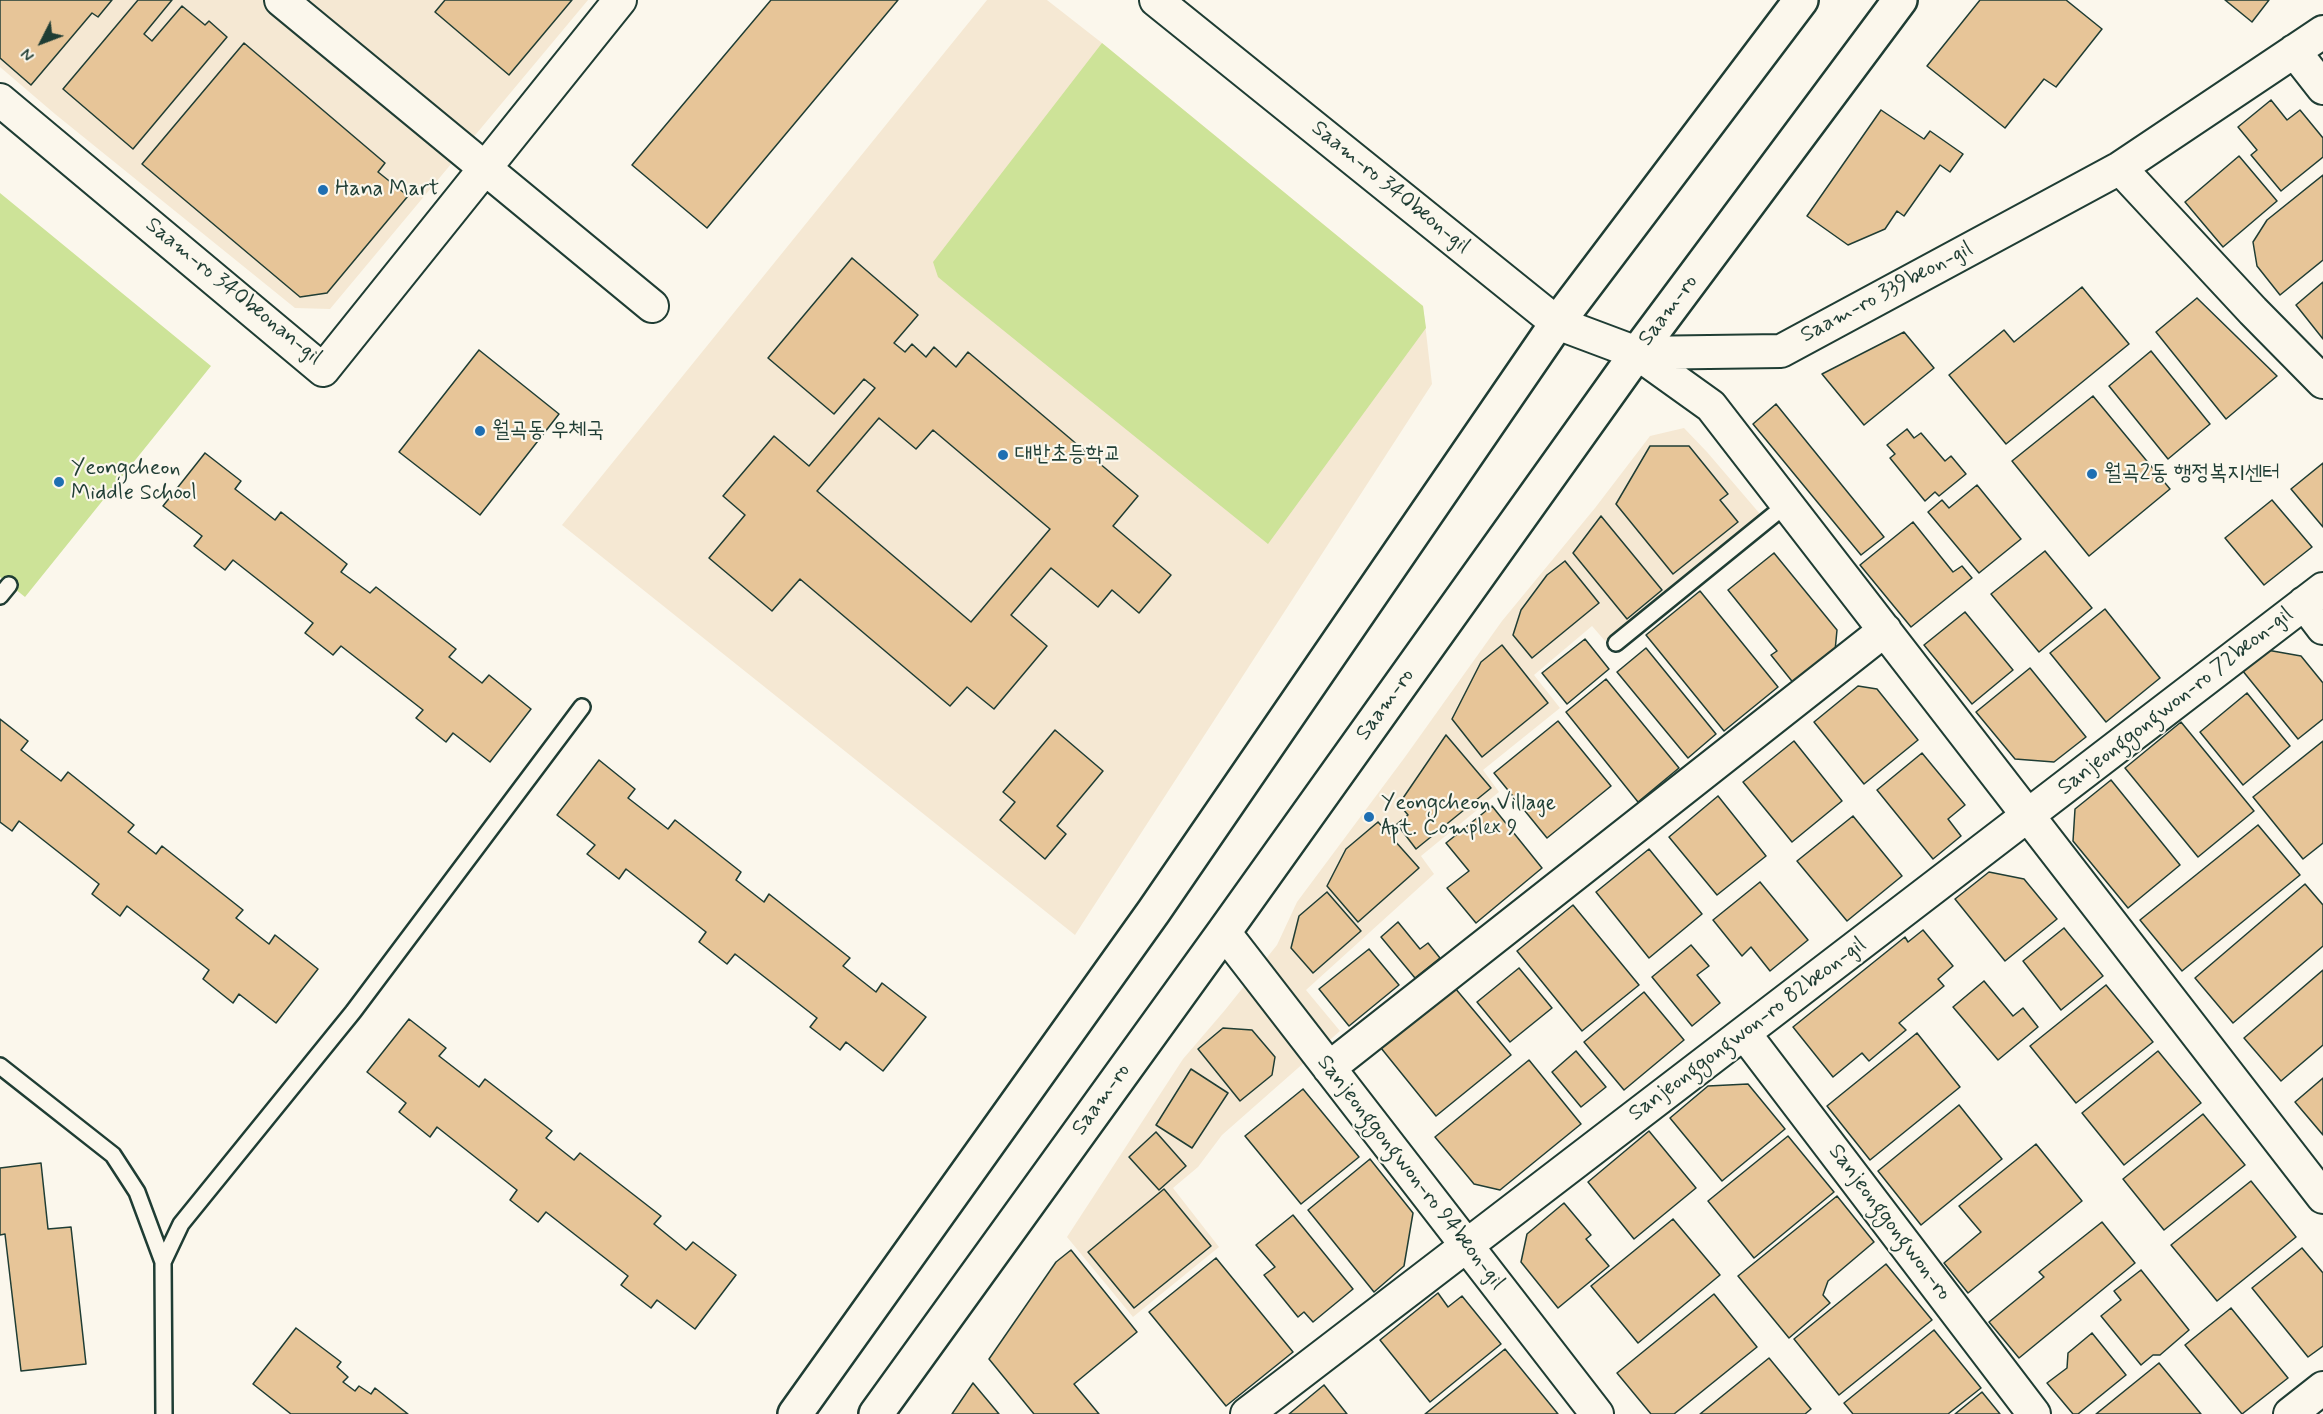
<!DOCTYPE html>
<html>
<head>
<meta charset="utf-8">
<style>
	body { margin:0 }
	#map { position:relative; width:2323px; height:1414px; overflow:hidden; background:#fbf7ec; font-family:Mynerve,sans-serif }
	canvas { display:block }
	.north { position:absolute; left:12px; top:12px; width:60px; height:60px; -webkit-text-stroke:4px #fbf7ec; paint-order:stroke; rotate:228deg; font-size:16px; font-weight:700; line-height:24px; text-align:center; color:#1f3d34 }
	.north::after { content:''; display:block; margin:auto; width:21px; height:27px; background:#1f3d34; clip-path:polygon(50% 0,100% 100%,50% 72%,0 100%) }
</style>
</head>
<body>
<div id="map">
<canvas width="2323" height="1414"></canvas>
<div class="north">N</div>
</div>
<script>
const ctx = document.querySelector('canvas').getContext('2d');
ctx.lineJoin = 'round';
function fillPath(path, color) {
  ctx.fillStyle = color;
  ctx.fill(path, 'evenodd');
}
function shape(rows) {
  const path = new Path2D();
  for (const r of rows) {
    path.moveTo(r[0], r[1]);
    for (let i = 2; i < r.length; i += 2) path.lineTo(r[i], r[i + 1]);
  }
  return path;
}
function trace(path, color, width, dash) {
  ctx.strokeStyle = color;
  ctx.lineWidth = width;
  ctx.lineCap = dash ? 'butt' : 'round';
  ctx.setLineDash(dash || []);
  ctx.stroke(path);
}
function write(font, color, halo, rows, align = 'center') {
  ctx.font = font + ' Mynerve,"Poor Story",sans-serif';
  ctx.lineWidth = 4.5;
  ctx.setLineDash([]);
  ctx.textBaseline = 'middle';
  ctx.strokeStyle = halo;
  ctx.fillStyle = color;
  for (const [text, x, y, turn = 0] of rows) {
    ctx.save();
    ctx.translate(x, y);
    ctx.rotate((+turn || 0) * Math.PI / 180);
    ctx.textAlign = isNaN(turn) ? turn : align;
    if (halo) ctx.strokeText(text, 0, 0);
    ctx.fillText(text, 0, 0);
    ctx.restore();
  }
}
fillPath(shape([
	[0,0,588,0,330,309,295,308,55,114,0,67],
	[987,0,1047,0,1102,43,1423,306,1432,384,1075,935,562,525],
	[1684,428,1707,452,1760,514,1605,641,1592,626,1534,675,1560,708,1483,770,1499,792,1421,856,1434,874,1306,990,1340,1031,1222,1135,1198,1167,1173,1188,1219,1247,1133,1317,1067,1237,1183,1059,1225,1010,1277,945,1297,902,1405,757,1502,621,1595,508,1650,436]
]), '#f5e8d3');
fillPath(shape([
	[1102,43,1423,306,1426,328,1268,544,962,297,938,277,933,262],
	[0,193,211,366,25,597,0,577]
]), '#cde398');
const building = shape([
	[0,0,112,0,98,17,92,13,31,85,0,58,0,0],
	[138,0,172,0,144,34,152,41,182,6,205,25,209,21,227,37,133,149,63,89,138,0],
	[445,0,572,0,509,75,435,12,445,0],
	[771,0,898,0,707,228,632,165,771,0],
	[1980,0,2066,0,2102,29,2056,87,2044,79,2005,128,1927,66,1980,0],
	[2225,0,2269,0,2252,22,2225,0],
	[244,43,385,163,378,172,408,196,327,293,300,297,142,164,244,43],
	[2271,100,2287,120,2300,110,2323,138,2323,157,2281,191,2251,155,2257,150,2238,127,2271,100],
	[1881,110,1924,139,1930,131,1963,154,1950,172,1940,165,1904,216,1897,211,1885,229,1848,245,1807,216,1881,110],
	[2239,156,2277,201,2223,247,2185,202,2239,156],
	[2323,175,2323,260,2280,295,2257,266,2253,242,2267,220,2323,175],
	[852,258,918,315,894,343,905,352,912,344,926,357,934,347,956,367,968,352,1138,496,1113,526,1171,575,1139,613,1112,590,1098,607,1051,568,1011,615,1047,646,994,709,967,687,950,706,800,579,772,611,709,558,745,515,723,496,774,436,809,466,875,388,864,379,834,414,768,358,852,258],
	[879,418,916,449,933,430,1050,529,971,622,817,491,879,418],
	[2323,282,2323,339,2296,305,2323,282],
	[2082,287,2129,344,2006,444,1949,375,2004,330,2014,342,2082,287],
	[2197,298,2277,376,2226,419,2156,332,2197,298],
	[1904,332,1934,368,1864,425,1822,374,1904,332],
	[479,350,559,414,480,515,399,452,479,350],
	[2151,351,2210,424,2168,459,2109,386,2151,351],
	[2093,396,2170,489,2089,556,2012,461,2093,396],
	[1776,404,1884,537,1861,555,1753,424,1776,404],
	[1907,429,1914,438,1921,433,1945,461,1951,456,1966,474,1939,496,1935,492,1925,501,1890,458,1895,454,1887,445,1907,429],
	[1650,446,1689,446,1728,494,1720,500,1738,522,1673,574,1616,504,1650,446],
	[205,453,241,481,235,489,275,520,281,512,347,564,341,572,370,593,376,587,456,649,449,657,482,683,489,675,531,709,490,762,453,733,446,742,416,718,423,710,341,646,333,655,305,633,313,623,233,560,225,570,194,546,202,536,163,506,205,453],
	[2323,463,2323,527,2291,489,2323,463],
	[1977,485,2021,539,1979,573,1928,512,1942,500,1949,508,1977,485],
	[2272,500,2312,547,2264,585,2225,538,2272,500],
	[1601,516,1662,590,1627,619,1573,553,1601,516],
	[1913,522,1953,572,1962,566,1972,578,1911,627,1860,565,1913,522],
	[2045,551,2092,608,2039,652,1991,594,2045,551],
	[1774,553,1837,630,1835,651,1795,685,1771,655,1777,651,1728,590,1774,553],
	[1565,561,1599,603,1532,658,1513,635,1521,610,1547,575,1565,561],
	[1700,591,1778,687,1724,731,1646,635,1700,591],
	[2105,609,2160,678,2106,722,2050,653,2105,609],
	[1965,612,2013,670,1972,704,1924,645,1965,612],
	[1585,639,1609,669,1567,704,1542,673,1585,639],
	[1502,645,1548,703,1482,757,1452,719,1481,662,1502,645],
	[1646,648,1716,734,1688,758,1617,672,1646,648],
	[2267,650,2301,656,2323,683,2323,719,2298,739,2242,670,2267,650],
	[2030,668,2086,737,2054,762,2015,759,1976,712,2030,668],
	[1606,679,1679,768,1638,802,1566,712,1606,679],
	[1858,686,1877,689,1918,740,1864,784,1814,722,1858,686],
	[2247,693,2290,746,2243,785,2200,732,2247,693],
	[0,719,28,741,21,750,61,781,68,772,134,825,128,832,156,854,162,846,243,910,236,918,269,944,275,935,318,969,276,1023,239,994,233,1003,203,979,209,970,127,906,120,916,92,894,99,884,19,821,12,831,0,822,0,719],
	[1558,721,1611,786,1547,838,1494,773,1558,721],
	[2181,722,2254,811,2198,857,2125,768,2181,722],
	[1055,730,1103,771,1057,826,1066,834,1045,859,1000,820,1015,802,1003,792,1055,730],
	[1446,735,1491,788,1416,849,1397,824,1408,815,1399,804,1446,735],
	[1794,741,1842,801,1792,842,1743,782,1794,741],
	[2323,741,2323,843,2303,859,2253,797,2323,741],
	[1922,753,1965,805,1948,819,1961,836,1933,859,1877,790,1922,753],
	[599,760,635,789,628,798,668,829,675,820,741,872,736,880,764,902,769,894,850,958,843,966,876,992,882,983,926,1017,883,1071,846,1042,840,1050,810,1027,817,1018,735,954,727,964,699,942,706,932,626,869,619,879,587,854,595,845,557,815,599,760],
	[2111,780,2180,865,2128,908,2073,841,2075,809,2111,780],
	[1718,796,1766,856,1717,895,1669,837,1718,796],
	[1492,806,1542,868,1476,923,1447,888,1469,871,1446,843,1492,806],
	[1853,816,1902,876,1847,921,1797,861,1853,816],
	[1378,822,1419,868,1358,922,1327,886,1346,849,1378,822],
	[2258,825,2300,875,2182,971,2140,920,2258,825],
	[1649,849,1702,914,1649,958,1596,892,1649,849],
	[1989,872,2024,879,2057,919,2005,961,1955,899,1989,872],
	[1760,882,1808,940,1770,971,1751,947,1742,956,1713,920,1760,882],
	[2305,884,2323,905,2323,946,2233,1023,2195,978,2305,884],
	[1327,892,1361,931,1313,973,1291,948,1299,916,1327,892],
	[1573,905,1639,985,1582,1031,1517,951,1573,905],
	[1398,922,1420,949,1428,943,1440,958,1415,978,1381,937,1398,922],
	[2064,928,2103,976,2061,1010,2023,961,2064,928],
	[1923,930,1953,966,1938,979,1944,986,1899,1023,1906,1030,1869,1061,1862,1053,1833,1077,1793,1027,1905,937,1908,942,1923,930],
	[1691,945,1709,966,1697,975,1720,1003,1692,1026,1652,977,1691,945],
	[1369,949,1399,985,1349,1026,1319,989,1369,949],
	[1519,968,1552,1008,1510,1042,1477,1002,1519,968],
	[2323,970,2323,1045,2281,1081,2244,1038,2323,970],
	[1984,981,2013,1016,2023,1008,2038,1027,1998,1060,1953,1007,1984,981],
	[2106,985,2153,1042,2076,1103,2030,1046,2106,985],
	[1455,988,1511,1055,1436,1116,1381,1048,1455,988],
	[1644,992,1684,1040,1624,1090,1584,1042,1644,992],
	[409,1019,446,1048,439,1056,479,1087,485,1079,552,1131,546,1138,574,1160,580,1153,661,1216,654,1224,686,1250,693,1242,736,1275,695,1329,657,1300,651,1308,621,1285,628,1276,546,1212,538,1222,510,1200,517,1190,437,1127,430,1137,399,1112,406,1103,367,1072,409,1019],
	[1223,1028,1252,1030,1275,1057,1272,1075,1240,1101,1198,1049,1223,1028],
	[1917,1033,1960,1087,1870,1160,1827,1106,1917,1033],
	[1576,1051,1606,1087,1581,1107,1552,1072,1576,1051],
	[2158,1051,2201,1103,2124,1165,2082,1113,2158,1051],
	[1529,1060,1581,1124,1500,1190,1474,1184,1435,1137,1529,1060],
	[1191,1069,1228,1093,1192,1148,1156,1125,1191,1069],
	[2323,1078,2323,1135,2295,1102,2323,1078],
	[1748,1084,1785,1129,1722,1181,1670,1118,1708,1086,1748,1084],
	[1303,1089,1359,1157,1301,1204,1245,1136,1303,1089],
	[1959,1105,2002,1159,1921,1225,1878,1171,1959,1105],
	[2203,1114,2245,1165,2164,1230,2123,1179,2203,1114],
	[1649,1131,1696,1188,1634,1239,1588,1182,1649,1131],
	[1156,1132,1186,1166,1159,1190,1129,1157,1156,1132],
	[1788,1136,1834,1192,1754,1258,1708,1201,1788,1136],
	[2036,1144,2082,1201,1968,1293,1944,1263,1981,1232,1959,1206,2036,1144],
	[1370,1159,1413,1213,1404,1266,1374,1292,1308,1210,1370,1159],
	[41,1163,48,1229,71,1227,86,1364,21,1371,5,1234,0,1235,0,1168,41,1163],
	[2251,1181,2296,1237,2217,1301,2171,1245,2251,1181],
	[1164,1189,1211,1246,1134,1308,1088,1252,1164,1189],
	[1837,1196,1874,1242,1828,1281,1823,1295,1830,1303,1789,1338,1738,1276,1837,1196],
	[1564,1203,1591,1235,1586,1239,1609,1266,1558,1308,1521,1262,1527,1234,1564,1203],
	[1293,1215,1353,1289,1313,1322,1304,1312,1298,1317,1264,1275,1275,1267,1256,1245,1293,1215],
	[1673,1219,1720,1275,1638,1343,1591,1286,1673,1219],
	[2102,1222,2135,1263,2019,1358,1989,1322,2044,1277,2039,1272,2102,1222],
	[2302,1248,2323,1273,2323,1346,2308,1357,2252,1288,2302,1248],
	[1071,1250,1137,1332,1074,1384,1099,1414,1034,1414,989,1359,1056,1262,1071,1250],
	[1216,1258,1293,1352,1226,1406,1149,1312,1216,1258],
	[1886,1264,1932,1320,1839,1395,1794,1339,1886,1264],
	[2141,1270,2189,1330,2160,1355,2153,1355,2141,1365,2101,1316,2121,1300,2114,1291,2141,1270],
	[1438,1293,1448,1307,1462,1296,1501,1344,1430,1402,1380,1340,1438,1293],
	[1714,1294,1757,1347,1674,1414,1651,1414,1617,1373,1714,1294],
	[2231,1308,2288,1378,2242,1414,2185,1345,2231,1308],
	[296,1328,341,1362,337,1367,348,1377,343,1382,355,1391,359,1386,371,1394,375,1388,408,1414,291,1414,253,1384,296,1328],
	[1934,1330,1981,1388,1948,1414,1853,1414,1844,1403,1934,1330],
	[2092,1333,2126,1375,2078,1414,2073,1414,2047,1383,2067,1368,2068,1353,2092,1333],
	[1505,1349,1558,1414,1425,1414,1505,1349],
	[1769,1358,1811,1409,1805,1414,1700,1414,1769,1358],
	[2159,1363,2201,1414,2096,1414,2159,1363],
	[973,1383,999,1414,952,1414,973,1383],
	[1324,1385,1347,1414,1289,1414,1324,1385],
	[1982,1392,2000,1414,1955,1414,1982,1392]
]);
fillPath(building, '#e7c598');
trace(building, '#1f3d34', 1.5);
const lane = shape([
	[0,596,9,585],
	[1616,643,1787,504],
	[0,1066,113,1155,137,1192,163,1262],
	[164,1414,163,1262,181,1224,353,1012,582,707]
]);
const street = shape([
	[281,0,652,306],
	[1156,0,1557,323,1637,353,1711,406,2323,1197],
	[2294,51,2323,88],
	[0,100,323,370,620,0],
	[2120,168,2253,311,2323,382],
	[1637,353,1781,351,2120,168,2323,32],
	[2304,603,2323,628],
	[1224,932,1597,1414],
	[1744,1033,2034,1414],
	[1329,1068,1885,630],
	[1247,1414,2323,589],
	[2290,1414,2323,1388]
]);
const primary = shape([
	[795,1414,1154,911,1557,323,1801,0],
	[876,1414,1224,932,1637,353,1900,0]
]);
trace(lane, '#1f3d34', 20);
trace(street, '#1f3d34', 36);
trace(primary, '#1f3d34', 38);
trace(lane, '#fbf7ec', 15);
trace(street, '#fbf7ec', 32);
trace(primary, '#fbf7ec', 33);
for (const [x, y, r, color] of [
	[323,190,6,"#1f6fb2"],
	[480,431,6,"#1f6fb2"],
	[1003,455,6,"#1f6fb2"],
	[2092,474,6,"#1f6fb2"],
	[59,482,6,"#1f6fb2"],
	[1369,817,6,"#1f6fb2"]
]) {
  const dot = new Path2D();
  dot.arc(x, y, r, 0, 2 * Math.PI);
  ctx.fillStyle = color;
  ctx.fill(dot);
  trace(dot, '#fbf7ec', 2);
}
write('22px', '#1f3d34', '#fbf7ec', [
	["Saam-ro 340beon-gil",1390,188,39],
	["Saam-ro 340beonan-gil",233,292,39],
	["Saam-ro 339beon-gil",1887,293,-28],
	["Saam-ro",1669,311,-53],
	["Sanjeonggongwon-ro 72beon-gil",2176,702,-38],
	["Saam-ro",1386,705,-54],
	["Sanjeonggongwon-ro 82beon-gil",1748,1030,-37],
	["Saam-ro",1102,1100,-54],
	["Sanjeonggongwon-ro 94beon-gil",1410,1173,52],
	["Sanjeonggongwon-ro",1889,1223,53]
]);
write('22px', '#1f3d34', '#fbf7ec', [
	["Hana Mart",335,190],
	["월곡동 우체국",492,431],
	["대반초등학교",1015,455],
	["Yeongcheon",71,469],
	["Middle School",71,494],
	["월곡2동 행정복지센터",2104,474],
	["Yeongcheon Village",1381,804],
	["Apt. Complex 9",1381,829]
], 'left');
</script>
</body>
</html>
